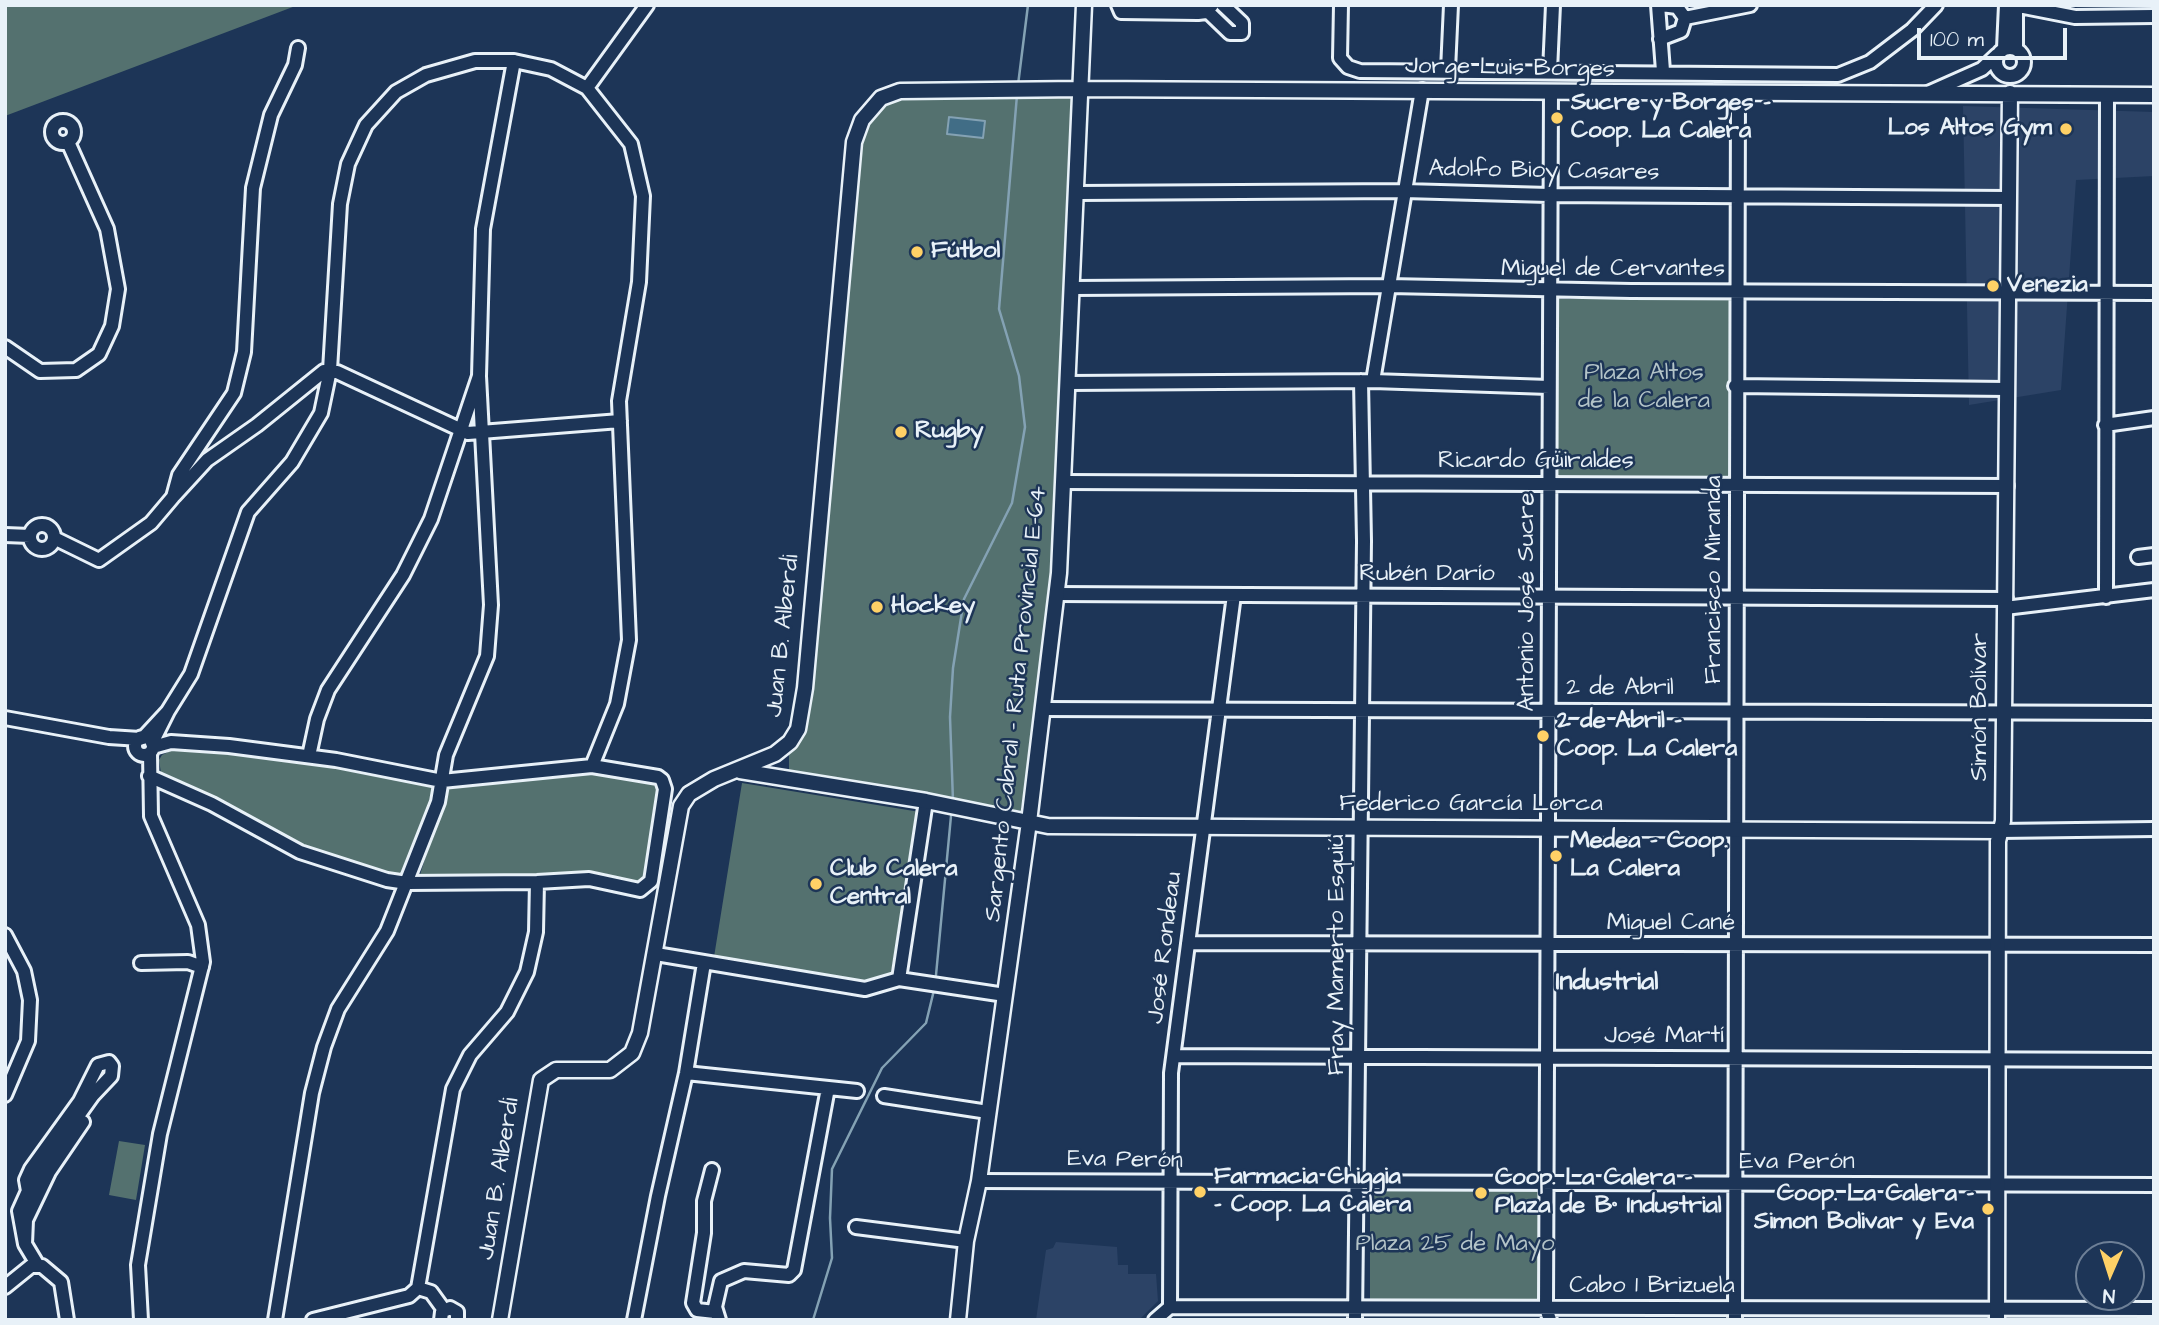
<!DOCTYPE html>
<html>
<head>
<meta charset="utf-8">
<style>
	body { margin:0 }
	#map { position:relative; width:2159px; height:1325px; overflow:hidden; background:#1d3557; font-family:"Architects Daughter",sans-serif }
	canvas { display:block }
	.frame { position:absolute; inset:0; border:7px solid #e8f1f8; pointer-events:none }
	.north { position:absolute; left:2075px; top:1241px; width:70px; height:70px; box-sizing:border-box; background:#1d3557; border:2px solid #6e8097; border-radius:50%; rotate:183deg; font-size:19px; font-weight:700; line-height:28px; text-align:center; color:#e8f1f8 }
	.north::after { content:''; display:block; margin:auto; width:24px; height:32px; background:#ffd166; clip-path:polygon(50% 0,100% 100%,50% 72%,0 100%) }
	.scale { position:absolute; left:1917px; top:28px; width:150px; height:32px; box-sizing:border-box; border:4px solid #e8f1f8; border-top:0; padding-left:9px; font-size:21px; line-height:24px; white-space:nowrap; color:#e8f1f8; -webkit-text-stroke:5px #1d3557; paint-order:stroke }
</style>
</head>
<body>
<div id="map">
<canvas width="2159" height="1325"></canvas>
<div class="frame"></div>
<div class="north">N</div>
<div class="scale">100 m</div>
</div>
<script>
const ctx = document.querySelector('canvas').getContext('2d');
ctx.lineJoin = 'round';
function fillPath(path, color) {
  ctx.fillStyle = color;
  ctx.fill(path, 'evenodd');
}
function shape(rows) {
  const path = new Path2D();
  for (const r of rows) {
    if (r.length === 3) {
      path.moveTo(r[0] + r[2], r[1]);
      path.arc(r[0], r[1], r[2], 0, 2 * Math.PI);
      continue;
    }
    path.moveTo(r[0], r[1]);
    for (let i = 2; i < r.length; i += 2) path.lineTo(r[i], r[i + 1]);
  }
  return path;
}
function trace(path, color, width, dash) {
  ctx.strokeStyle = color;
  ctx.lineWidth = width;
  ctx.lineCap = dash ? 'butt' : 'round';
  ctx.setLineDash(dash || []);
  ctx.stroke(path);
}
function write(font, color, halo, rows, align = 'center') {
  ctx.font = font + ' "Architects Daughter",sans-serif';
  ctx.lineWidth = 5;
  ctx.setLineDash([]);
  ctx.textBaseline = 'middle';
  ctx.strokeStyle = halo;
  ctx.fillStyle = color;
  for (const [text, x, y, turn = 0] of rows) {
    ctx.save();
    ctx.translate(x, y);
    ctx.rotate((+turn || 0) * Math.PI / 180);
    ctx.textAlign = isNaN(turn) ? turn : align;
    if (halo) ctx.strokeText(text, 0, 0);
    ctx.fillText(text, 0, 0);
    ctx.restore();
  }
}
fillPath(shape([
	[1963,106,2154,112,2154,176,2076,180,2061,390,1969,405],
	[1056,1242,1117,1247,1118,1265,1128,1265,1128,1274,1156,1274,1158,1301,1139,1320,1036,1320,1046,1250,1053,1248]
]), '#2c4366');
fillPath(shape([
	[5,5,298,5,5,116],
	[915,95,1069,97,1074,101,1051,589,1021,811,789,771,789,753,805,730,808,717,862,129,891,97],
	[1732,298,1732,477,1557,477,1557,299],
	[176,748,312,760,432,784,435,788,406,874,400,876,368,869,307,848,161,773,159,760,162,755],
	[588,770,659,784,661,789,645,881,640,885,419,878,448,785],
	[742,783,920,812,891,973,878,983,714,957],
	[119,1141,145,1145,136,1200,109,1195],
	[1370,1191,1540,1191,1540,1299,1370,1299]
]), '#54716f');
const water = shape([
	[949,117,985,121,983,138,947,134,949,117]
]);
fillPath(water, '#416d86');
trace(water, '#84a2b4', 2);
trace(shape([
	[1018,85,1028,5],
	[953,801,950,717,953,668,964,599,1012,503,1025,427,1019,376,999,309,1017,95],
	[936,975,951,816],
	[813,1320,832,1258,830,1218,832,1169,882,1068,926,1023,934,990]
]), '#84a2b4', 2.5);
const minor = shape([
	[1118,5,1121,12,1198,13,1206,12,1212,5],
	[1341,5,1340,58,1348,67,1360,71,1838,75,1870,62,1912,30,1936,5],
	[1658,5,1663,71],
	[2014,5,2075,17,2154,16],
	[1203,7,1230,33,1242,33,1242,23,1223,5],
	[1685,18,1750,5],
	[1660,39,1681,31,1685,18,1677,7,1661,5],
	[2010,62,14],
	[2004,48,2006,5],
	[2016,48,2016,5],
	[1448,70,1451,5],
	[1550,71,1553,5],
	[587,88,647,5],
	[1928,93,1982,69,1997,55],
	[63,132,11],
	[1078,193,1404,191,1549,195,2009,198],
	[1073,288,1389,286,1631,291,2154,293],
	[5,347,40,371,76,370,99,354,112,326,118,289,107,229,68,142],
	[1373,381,1422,90],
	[1069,383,1373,381,1549,387],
	[1735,386,2007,389],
	[2105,425,2154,418],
	[1065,482,2007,486],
	[174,496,207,460,257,425,324,371,337,372,468,433,620,421],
	[42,537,12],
	[5,535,30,536],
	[54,538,99,560,151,523,173,497,179,475,234,393,244,352,253,188,271,115,295,65,298,48],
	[2138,557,2154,555],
	[1057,594,2006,599],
	[2106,597,2107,95],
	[2005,608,2154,590],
	[1043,709,2154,713],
	[168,711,191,674,248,512,292,462,321,413,330,370,340,204,348,164,366,125,396,92,426,75,475,61,514,61,551,69,587,88,631,144,643,196,639,282,619,401,629,640,617,704,592,766],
	[5,718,109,737,140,739],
	[144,746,9],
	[143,738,168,711,152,743],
	[309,756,317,719,328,690,403,575,431,519,479,376,483,229,514,61],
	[149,776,212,804,300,852,387,880,407,883,537,882,589,879,640,890,651,881,665,789,662,780,658,777,592,766,442,781,336,760,229,746,171,742,153,747],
	[2000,831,2154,829],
	[5,935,24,971,30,1000,28,1041,5,1095],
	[1188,943,2154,945],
	[656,954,865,989,899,979,1005,995],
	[141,963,188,962,202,967],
	[899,979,926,801],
	[1174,1056,2154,1060],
	[686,1073,857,1091],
	[884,1096,988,1112],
	[712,1170,704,1201,704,1233,693,1303,697,1310,715,1312],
	[979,1181,2154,1185],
	[856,1227,966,1241],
	[25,1244,19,1211,28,1191,33,1179,93,1095,111,1076,112,1066,109,1062,98,1065,80,1101,31,1169,26,1180,28,1191],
	[37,1264,25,1244,26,1220,49,1172,83,1122],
	[5,1287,31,1266,42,1266,61,1282,67,1320],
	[418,1288,431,1292,444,1310],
	[1170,1307,1171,1073,1234,595],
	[141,1320,138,1265,160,1134,203,962,198,925,151,816,150,753],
	[275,1320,312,1093,324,1047,338,1009,387,931,438,802,446,755,487,656,491,605,479,376],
	[313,1320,409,1296,418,1288,453,1089,470,1055,507,1012,527,972,536,932,537,882],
	[441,1320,442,1312,450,1308,457,1312,457,1320],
	[634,1320,658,1196,686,1073,704,963],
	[719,1320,715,1307,721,1281,744,1271,789,1275,794,1270,828,1088],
	[1155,1320,1170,1307,2154,1309],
	[1355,1320,1364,541,1361,381],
	[1550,1320,1546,1308,1551,93],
	[1735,1320,1738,93]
]);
const tertiary = shape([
	[740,771,926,801,1048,826,2000,831],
	[500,1320,541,1080,556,1070,610,1070,632,1053,640,1033,681,806,689,794,714,779,775,754,790,742,798,729,805,688,854,142,862,120,881,98,900,91,1081,89,2154,95],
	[958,1320,966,1241,979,1181,1029,822,1059,573,1084,5],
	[1997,1320,1998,841,2003,821,2010,93]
]);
trace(minor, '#e8f1f8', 18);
trace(tertiary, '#e8f1f8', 19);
trace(minor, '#1d3557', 12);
trace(tertiary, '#1d3557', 14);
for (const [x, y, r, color] of [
	[1557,118,7,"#ffd166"],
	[2066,129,7,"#ffd166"],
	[917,252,7,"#ffd166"],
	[1993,286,7,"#ffd166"],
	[901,432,7,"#ffd166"],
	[877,607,7,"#ffd166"],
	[1543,736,7,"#ffd166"],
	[1556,856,7,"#ffd166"],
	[816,884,7,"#ffd166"],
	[1200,1192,7,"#ffd166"],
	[1481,1193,7,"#ffd166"],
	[1988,1209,7,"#ffd166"]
]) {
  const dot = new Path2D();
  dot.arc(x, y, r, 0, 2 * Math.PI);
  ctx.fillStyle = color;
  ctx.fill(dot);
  trace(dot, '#1d3557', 2.5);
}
write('24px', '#e8f1f8', '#1d3557', [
	["Jorge Luis Borges",1510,69,1],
	["Adolfo Bioy Casares",1544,172,1],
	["Miguel de Cervantes",1613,270],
	["Ricardo Güiraldes",1536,462],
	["Rubén Darío",1427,575],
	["Francisco Miranda",1715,580,-90],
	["Antonio José Sucre",1528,602,-90],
	["Juan B. Alberdi",784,636,-84],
	["2 de Abril",1620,689],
	["Sargento Cabral - Ruta Provincial E-64",1017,704,-84],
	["Simón Bolívar",1981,707,-90],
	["Federico García Lorca",1471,805],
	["Miguel Cané",1671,924],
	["José Rondeau",1166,948,-83],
	["Fray Mamerto Esquiú",1338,955,-90],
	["José Martí",1664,1037],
	["Eva Perón",1125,1161,1],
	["Eva Perón",1797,1163],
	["Juan B. Alberdi",500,1179,-81],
	["Cabo 1 Brizuela",1652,1287]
]);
write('bold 24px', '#e8f1f8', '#1d3557', [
	["Sucre y Borges -",1571,104],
	["Coop. La Calera",1571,132],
	["Los Altos Gym",2052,129,"right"],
	["Fútbol",931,252],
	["Venezia",2007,286],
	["Rugby",915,432],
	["Hockey",891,607],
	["2 de Abril -",1557,722],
	["Coop. La Calera",1557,750],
	["Medea - Coop.",1570,842],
	["La Calera",1570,870],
	["Club Calera",830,870],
	["Central",830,898],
	["Farmacia Chiggia",1214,1178],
	["- Coop. La Calera",1214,1206],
	["Coop. La Calera -",1495,1179],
	["Plaza de B° Industrial",1495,1207],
	["Coop. La Calera -",1974,1195,"right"],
	["Simon Bolivar y Eva",1974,1223,"right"]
], 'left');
write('24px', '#b4c4c8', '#1d3557', [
	["Plaza Altos",1644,374],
	["de la Calera",1644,402],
	["Plaza 25 de Mayo",1455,1245]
]);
write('bold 26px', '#e8f1f8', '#1d3557', [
	["Industrial",1607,984]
]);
</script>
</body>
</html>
